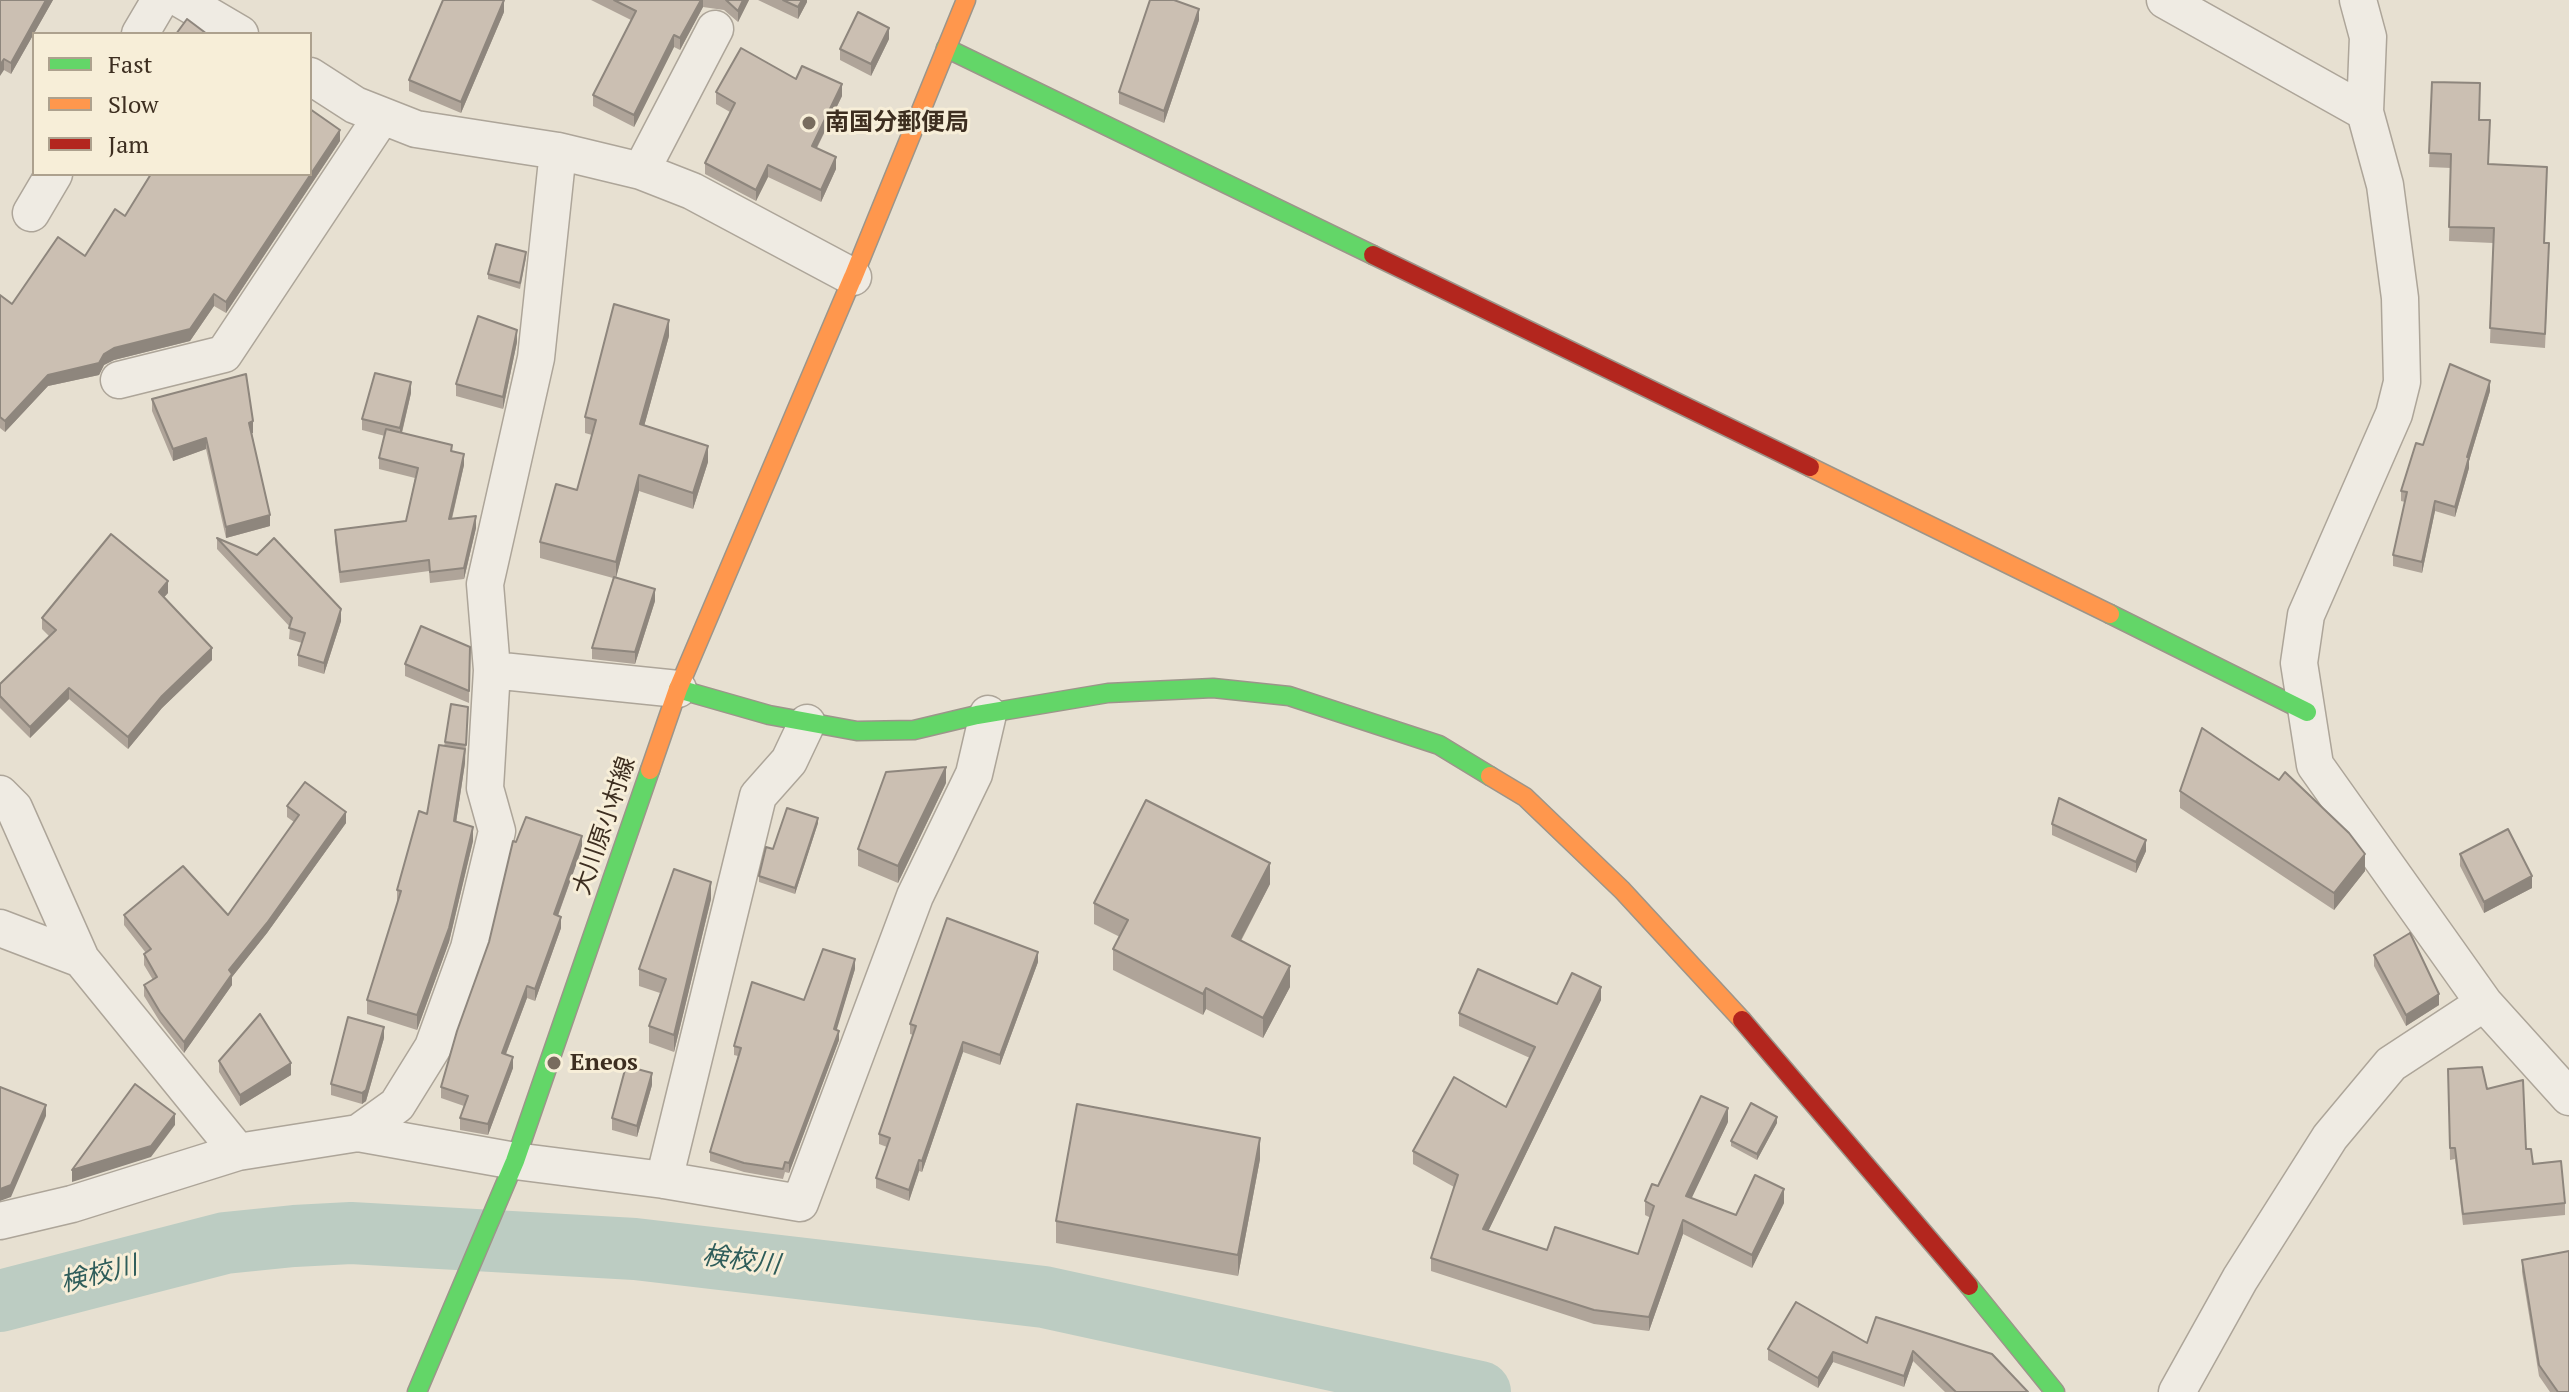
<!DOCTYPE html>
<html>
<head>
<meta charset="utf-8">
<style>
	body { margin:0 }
	#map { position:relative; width:2569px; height:1392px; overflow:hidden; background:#e7e0d1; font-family:"PT Serif",serif }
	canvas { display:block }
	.legend { position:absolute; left:32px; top:32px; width:280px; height:144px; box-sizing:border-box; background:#f7eed8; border:2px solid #ada18e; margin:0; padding:10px 14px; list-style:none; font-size:24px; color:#3d2e20 }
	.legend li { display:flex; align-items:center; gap:16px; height:40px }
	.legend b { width:40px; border:2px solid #ada18e }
</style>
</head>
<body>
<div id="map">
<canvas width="2569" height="1392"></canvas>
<ul class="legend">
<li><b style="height:10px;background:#63d668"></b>Fast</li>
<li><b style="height:10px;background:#ff974d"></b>Slow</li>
<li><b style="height:10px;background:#b3261e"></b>Jam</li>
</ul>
</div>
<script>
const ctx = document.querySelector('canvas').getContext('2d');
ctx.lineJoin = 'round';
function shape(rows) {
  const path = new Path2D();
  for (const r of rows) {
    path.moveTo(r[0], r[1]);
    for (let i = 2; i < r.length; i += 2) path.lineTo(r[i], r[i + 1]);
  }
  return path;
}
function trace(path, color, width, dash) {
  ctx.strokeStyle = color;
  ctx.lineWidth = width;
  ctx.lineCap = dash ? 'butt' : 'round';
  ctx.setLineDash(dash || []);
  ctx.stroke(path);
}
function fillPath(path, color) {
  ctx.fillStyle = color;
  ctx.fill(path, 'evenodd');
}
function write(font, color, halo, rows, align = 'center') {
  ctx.font = font + ' "PT Serif","Noto Sans JP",serif';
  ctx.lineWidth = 6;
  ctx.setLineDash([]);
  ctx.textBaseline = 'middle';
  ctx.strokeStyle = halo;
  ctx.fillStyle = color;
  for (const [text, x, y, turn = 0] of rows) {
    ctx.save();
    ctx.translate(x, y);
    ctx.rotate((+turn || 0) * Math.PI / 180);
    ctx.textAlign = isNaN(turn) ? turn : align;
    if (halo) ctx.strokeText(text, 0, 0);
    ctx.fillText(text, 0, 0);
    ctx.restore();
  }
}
trace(shape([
	[0,1301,225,1243,294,1236,351,1233,635,1249,1044,1297,1480,1392]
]), '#bcccc2', 62);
const street = shape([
	[182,0,240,34],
	[2165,0,2365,112],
	[2358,0,2368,37,2365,112,2385,185,2400,298,2402,382,2394,414,2306,615,2299,663,2315,765,2484,1003,2569,1097],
	[140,34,160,0],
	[310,76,355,105,416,129,558,151,641,171,692,191,853,277],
	[641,171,715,29],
	[31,213,54,174],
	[119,380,224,354,382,116],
	[492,670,678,689],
	[0,794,14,808,81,959,238,1152],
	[0,928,81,959],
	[358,1133,397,1105,433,1047,469,948,497,831,485,788,492,670,485,584,536,358,558,151],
	[664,1180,758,796,789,761,807,723],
	[0,1221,72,1204,238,1152,358,1133,515,1161,664,1180,800,1203,915,896,974,774,988,714],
	[2177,1392,2240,1279,2330,1137,2391,1064,2484,1003]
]);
const fast = shape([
	[946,48,1373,255],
	[2110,614,2307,712],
	[678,689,769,715,857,731,914,730,977,715,1108,693,1213,688,1289,696,1439,745,1490,776],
	[1969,1286,2055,1392],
	[417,1392,515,1161,650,770]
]);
const slow = shape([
	[852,280,966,0],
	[1810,467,2110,614],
	[650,770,678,689,853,277],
	[1490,776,1525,797,1622,890,1742,1020]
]);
const jam = shape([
	[1373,255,1810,467],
	[1742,1020,1969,1286]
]);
trace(street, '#ada599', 39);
trace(fast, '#9c958a', 21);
trace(slow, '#9c958a', 21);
trace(jam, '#9c958a', 21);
trace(street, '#efebe3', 36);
trace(fast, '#63d668', 18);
trace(slow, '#ff974d', 18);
trace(jam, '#b3261e', 18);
fillPath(shape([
	[0,0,53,0,11,74,4,70],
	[591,0,749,0,738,22,724,10,703,7,680,50,674,47,634,127,593,106,593,95,631,20],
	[758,0,807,0,807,2,798,19],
	[504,12,461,113,409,91,409,80],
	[1199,20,1164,123,1119,104,1119,92],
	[889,39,871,76,840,60,840,49],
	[796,79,842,96,817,148,836,169,821,202,768,177,756,201,705,174,705,163,730,112,716,104,716,92],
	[2432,82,2480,120,2489,164,2545,243,2549,257,2545,348,2490,343,2493,243,2449,241,2451,168,2429,167],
	[340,141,226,313,214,306,190,341,114,360,104,365,99,375,48,386,5,432,0,428,0,295,12,304,85,256,125,216],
	[526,258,520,289,488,279,488,274],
	[669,336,644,426,708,462,693,509,639,491,616,577,655,601,635,664,592,659,592,648,613,578,540,558,540,542,577,490,592,435,585,433,585,417],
	[517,342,503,409,456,396,456,384],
	[2490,391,2469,461,2469,468,2455,517,2435,511,2422,573,2393,566,2393,555,2405,502,2401,501,2401,491,2423,445],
	[411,393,402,433,452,451,464,465,452,519,476,528,464,579,430,583,429,571,340,583,335,541,335,530,406,521,415,478,379,469,379,458,385,436,362,430,362,419],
	[152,399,253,433,252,433,270,526,226,538,206,449,173,461,152,411],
	[217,538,341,621,324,674,298,666,298,655,302,643,289,639,290,627,217,549],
	[168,593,164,597,212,660,162,708,128,749,69,699,30,738,0,708,0,684,49,636,42,629,42,618],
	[470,647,469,703,405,676,405,664],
	[468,707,465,763,456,822,473,841,449,942,417,1030,367,1014,367,1000,397,904,397,890,427,814,445,742],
	[946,783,898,883,858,866,858,849],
	[2180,791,2365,871,2334,910,2180,808],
	[287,806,346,823,267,933,232,977,232,985,184,1053,160,1022,144,996,144,985,153,980,144,965,144,954,146,953,124,925,124,915,228,915,294,822,287,817],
	[818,823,795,894,759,882,759,876,773,849],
	[2052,824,2146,851,2136,873,2052,835],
	[582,848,558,916,561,928,535,1001,527,998,506,1054,513,1068,488,1135,460,1130,460,1118,464,1106,441,1098,441,1087],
	[2460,854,2532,888,2484,913,2460,866],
	[1270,884,1241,941,1290,987,1263,1038,1206,1009,1203,1015,1113,970,1113,949,1120,937,1094,924,1094,903],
	[711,899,674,1052,649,1043,649,1026,660,993,639,986,639,969],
	[2374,955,2439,1005,2406,1026,2374,966],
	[1038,962,1000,1065,963,1052,922,1172,919,1171,909,1201,876,1188,876,1178,887,1147,879,1144,879,1134,913,1035,910,1034,910,1024],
	[855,969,836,1030,839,1040,789,1173,785,1172,783,1179,744,1172,710,1161,710,1152,738,1056,734,1055,734,1046],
	[1601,1000,1488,1231,1547,1250,1638,1254,1651,1218,1645,1215,1645,1201,1658,1186,1728,1122,1691,1198,1736,1215,1784,1203,1752,1268,1683,1234,1649,1331,1594,1324,1431,1271,1431,1258,1454,1187,1413,1164,1413,1151,1506,1107,1530,1058,1459,1026,1459,1013],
	[384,1038,366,1101,362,1104,331,1095,331,1084],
	[219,1061,291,1075,240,1106,219,1072],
	[2448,1069,2487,1089,2526,1149,2533,1164,2565,1203,2565,1215,2463,1225,2455,1159,2450,1160],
	[652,1085,637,1137,612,1130,612,1118],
	[1777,1123,1757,1160,1731,1146,1731,1141],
	[1260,1159,1238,1276,1056,1243,1056,1221],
	[2522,1260,2569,1392,2550,1392,2539,1376,2522,1272],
	[1876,1317,2028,1392,1945,1392,1913,1361,1904,1387,1833,1362,1818,1388,1768,1360,1768,1349,1867,1343]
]), '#afa499');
fillPath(shape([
	[46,0,53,0,11,74,11,63],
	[504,0,504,12,461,113,461,102],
	[701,0,703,0,703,7,680,50,680,38],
	[743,0,749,0,738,22,738,11],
	[802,0,807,0,807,2,798,19,798,7],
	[1199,9,1199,20,1164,123,1164,111],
	[889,28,889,39,871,76,871,64],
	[674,35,674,47,634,127,634,115],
	[4,59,4,70,0,76,0,65],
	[842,84,842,96,812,157,812,146],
	[340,130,340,141,226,313,226,302],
	[836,157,836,169,821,202,821,190],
	[768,165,768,177,756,201,756,190],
	[214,294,214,306,190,341,114,360,104,365,99,375,48,386,5,432,5,421,48,375],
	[669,320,669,336,640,441,640,424],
	[517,330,517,342,503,409,503,397],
	[2490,381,2490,391,2469,461,2469,468,2455,517,2455,507,2467,457],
	[411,382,411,393,400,440,400,428],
	[253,421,253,433,249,434,249,423],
	[206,438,206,449,173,461,173,449],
	[708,446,708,462,693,509,693,493],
	[464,454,464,465,449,530,449,519],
	[639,475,639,491,616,578,616,562],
	[2435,501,2435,511,2422,573,2422,562],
	[270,515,270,526,226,538,226,527],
	[476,516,476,528,464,579,464,568],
	[168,581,168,593,159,603,159,592],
	[655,589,655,601,635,664,635,652],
	[341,609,341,621,324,674,324,663],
	[212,648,212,660,162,708,128,749,128,737,162,696],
	[69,688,69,699,30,738,30,727],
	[465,749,465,763,454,836,454,821],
	[946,767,946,783,898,883,898,866],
	[346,812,346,823,267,933,232,977,232,985,184,1053,184,1042,229,970],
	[818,818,818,823,795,894,795,888],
	[473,827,473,841,449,942,417,1030,417,1015],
	[582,836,582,848,554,926,554,914],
	[2146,840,2146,851,2136,873,2136,862],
	[2365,854,2365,871,2334,910,2334,893],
	[1270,863,1270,884,1232,957,1232,936],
	[2532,876,2532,888,2484,913,2484,902],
	[711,882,711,899,674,1052,674,1035],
	[561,917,561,928,535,1001,535,989],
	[1038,952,1038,962,1000,1065,1000,1055],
	[855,959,855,969,834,1039,834,1029],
	[1290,966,1290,987,1263,1038,1263,1018],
	[527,986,527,998,502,1064,502,1053],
	[1601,987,1601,1000,1483,1242,1483,1229],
	[1206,988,1206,1009,1203,1015,1203,994],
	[2439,994,2439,1005,2406,1026,2406,1015],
	[384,1027,384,1038,366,1101,362,1104,362,1093],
	[839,1031,839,1040,789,1173,789,1163],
	[963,1042,963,1052,922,1172,922,1161],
	[513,1057,513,1068,488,1135,488,1124],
	[291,1063,291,1075,240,1106,240,1095],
	[652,1073,652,1085,637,1137,637,1126],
	[46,1105,46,1116,11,1197,0,1201,0,1189],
	[1728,1108,1728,1122,1686,1210,1686,1196],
	[175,1114,175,1125,151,1157,72,1182,72,1170],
	[1777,1117,1777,1123,1757,1160,1757,1154],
	[1260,1138,1260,1159,1238,1276,1238,1255],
	[919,1160,919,1171,909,1201,909,1190],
	[1784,1189,1784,1203,1752,1268,1752,1255],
	[1683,1220,1683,1234,1649,1331,1649,1317],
	[1913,1351,1913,1361,1904,1387,1904,1376],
	[1833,1352,1833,1362,1818,1388,1818,1378]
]), '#8e867d');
const building = shape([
	[0,0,46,0,11,63,4,59,0,65,0,0],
	[443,0,504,0,461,102,409,80,443,0],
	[614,0,701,0,680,38,674,35,634,115,593,95,636,11,614,0],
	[726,0,743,0,738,11,726,0],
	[783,0,802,0,798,7,783,0],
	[1150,0,1174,0,1199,9,1164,111,1119,92,1150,0],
	[858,12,889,28,871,64,840,49,858,12],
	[187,19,207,34,176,34,187,19],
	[741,48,796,79,802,66,842,84,812,146,836,157,821,190,768,165,756,190,705,163,735,103,716,92,741,48],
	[2432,82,2480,83,2479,120,2490,120,2488,164,2547,167,2544,243,2549,243,2545,334,2490,328,2494,228,2449,227,2451,154,2429,153,2432,82],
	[310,109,340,130,226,302,214,294,190,329,114,348,104,354,99,363,48,375,5,421,0,417,0,295,12,304,58,237,85,256,115,209,125,216,151,174,310,174,310,109],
	[496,244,526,252,520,283,488,274,496,244],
	[614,304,669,320,640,424,708,446,693,493,639,475,616,562,540,542,556,484,577,490,596,420,585,417,614,304],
	[478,316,517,330,503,397,456,384,478,316],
	[2450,364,2490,381,2467,457,2469,457,2455,507,2435,501,2422,562,2393,555,2407,492,2401,491,2416,443,2423,445,2450,364],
	[375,373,411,382,400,428,362,419,375,373],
	[246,374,253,421,249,423,270,515,226,527,206,438,173,449,152,399,246,374],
	[386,429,452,445,451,451,464,454,449,519,476,516,464,568,430,572,429,560,340,572,335,530,406,521,418,468,379,458,386,429],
	[111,534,168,581,159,592,212,648,162,696,128,737,69,688,30,727,0,696,0,684,56,630,42,618,111,534],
	[217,538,257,555,274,538,341,609,324,663,298,655,305,633,289,628,292,618,217,538],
	[614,577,655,589,635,652,592,648,614,577],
	[421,626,470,647,469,691,405,664,421,626],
	[451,704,468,707,466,745,445,742,451,704],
	[2202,728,2279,780,2285,772,2349,833,2365,854,2334,893,2180,791,2202,728],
	[439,745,465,749,454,821,473,827,449,928,417,1015,367,1000,401,891,397,890,419,811,427,814,439,745],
	[946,767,898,866,858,849,886,772,946,767],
	[305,782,346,812,267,923,229,970,232,974,184,1042,160,1012,144,985,157,977,144,954,151,949,124,915,183,866,228,915,299,815,287,806,305,782],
	[2059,798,2146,840,2136,862,2052,824,2059,798],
	[1146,800,1270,863,1232,936,1290,966,1263,1018,1206,988,1203,994,1113,949,1128,920,1094,903,1146,800],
	[787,808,818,818,795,888,759,876,766,847,773,849,787,808],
	[526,817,582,836,554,914,561,917,535,989,527,986,502,1053,513,1057,488,1124,460,1118,468,1096,441,1087,457,1031,489,942,513,841,516,842,526,817],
	[2508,829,2532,876,2484,902,2460,854,2508,829],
	[674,869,711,882,674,1035,649,1026,666,979,639,969,674,869],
	[947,918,1038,952,1000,1055,963,1042,922,1161,919,1160,909,1190,876,1178,890,1138,879,1134,916,1026,910,1024,947,918],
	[2410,933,2439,994,2406,1015,2374,955,2410,933],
	[823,949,855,959,834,1029,839,1031,789,1163,785,1162,783,1169,744,1163,710,1152,741,1048,734,1046,752,982,804,1000,823,949],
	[1478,969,1557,1004,1572,973,1601,987,1483,1229,1547,1250,1555,1227,1638,1254,1654,1206,1645,1201,1652,1184,1658,1186,1701,1096,1728,1108,1686,1196,1736,1215,1755,1175,1784,1189,1752,1255,1683,1220,1649,1317,1594,1310,1431,1258,1458,1175,1413,1151,1454,1077,1506,1107,1535,1047,1459,1013,1478,969],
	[260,1014,291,1063,240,1095,219,1061,260,1014],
	[348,1017,384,1027,366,1090,362,1093,331,1084,348,1017],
	[626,1066,652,1073,637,1126,612,1118,626,1066],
	[2482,1067,2487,1089,2523,1080,2526,1149,2531,1149,2533,1164,2561,1161,2565,1203,2463,1214,2455,1148,2450,1148,2448,1069,2482,1067],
	[135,1084,175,1114,151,1146,72,1170,135,1084],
	[0,1087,46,1105,11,1185,0,1189,0,1087],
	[1751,1103,1777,1117,1757,1154,1731,1141,1751,1103],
	[1077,1104,1260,1138,1238,1255,1056,1221,1077,1104],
	[2569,1251,2569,1392,2558,1392,2539,1365,2522,1260,2569,1251],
	[1796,1302,1867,1343,1876,1317,1992,1354,2028,1392,1956,1392,1913,1351,1904,1376,1833,1352,1818,1378,1768,1349,1796,1302]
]);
fillPath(building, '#cbbfb2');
trace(building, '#8e867d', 2);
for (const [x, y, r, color] of [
	[809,123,8,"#786c5e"],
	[554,1063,8,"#786c5e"]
]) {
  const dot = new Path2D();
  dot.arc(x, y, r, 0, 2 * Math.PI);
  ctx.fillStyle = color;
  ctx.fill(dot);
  trace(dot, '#f7eed8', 3);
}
write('bold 24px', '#3d2e20', '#f7eed8', [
	["南国分郵便局",825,123],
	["Eneos",570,1063]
], 'left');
write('24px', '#3d2e20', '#f7eed8', [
	["大川原小村線",605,826,-71]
]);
write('italic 26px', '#2f5d5a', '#f7eed8', [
	["検校川",741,1261,7],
	["検校川",99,1275,-14]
]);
</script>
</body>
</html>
